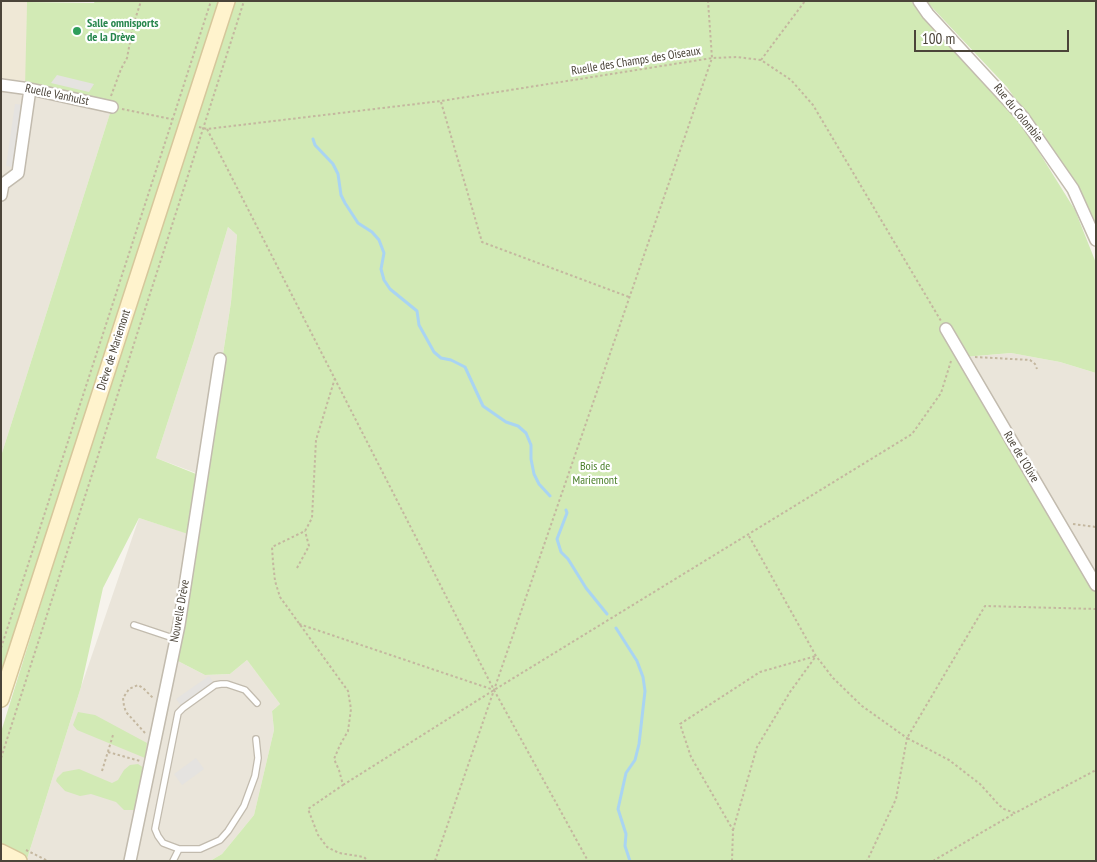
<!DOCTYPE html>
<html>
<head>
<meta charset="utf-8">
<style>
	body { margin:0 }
	#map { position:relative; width:1097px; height:862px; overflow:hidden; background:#f6f3ec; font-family:"PT Sans Narrow",sans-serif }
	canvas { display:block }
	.frame { position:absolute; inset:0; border:2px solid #4b4439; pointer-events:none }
	.scale { position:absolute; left:914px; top:30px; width:155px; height:22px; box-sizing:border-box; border:2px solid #4b4439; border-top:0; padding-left:6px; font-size:15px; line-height:18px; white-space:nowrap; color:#4b4439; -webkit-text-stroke:4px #fff; paint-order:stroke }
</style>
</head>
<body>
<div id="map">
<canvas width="1097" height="862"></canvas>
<div class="frame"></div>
<div class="scale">100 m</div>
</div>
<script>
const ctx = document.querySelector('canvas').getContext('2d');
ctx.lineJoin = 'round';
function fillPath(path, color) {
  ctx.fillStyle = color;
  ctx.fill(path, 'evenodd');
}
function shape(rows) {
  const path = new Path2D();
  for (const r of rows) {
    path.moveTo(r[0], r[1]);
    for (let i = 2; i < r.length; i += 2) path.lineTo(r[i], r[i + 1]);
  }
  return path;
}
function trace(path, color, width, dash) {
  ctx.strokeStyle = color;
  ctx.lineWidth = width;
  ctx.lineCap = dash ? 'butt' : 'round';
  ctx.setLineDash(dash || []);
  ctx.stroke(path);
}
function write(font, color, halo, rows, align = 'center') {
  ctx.font = font + ' "PT Sans Narrow",sans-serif';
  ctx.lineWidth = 4.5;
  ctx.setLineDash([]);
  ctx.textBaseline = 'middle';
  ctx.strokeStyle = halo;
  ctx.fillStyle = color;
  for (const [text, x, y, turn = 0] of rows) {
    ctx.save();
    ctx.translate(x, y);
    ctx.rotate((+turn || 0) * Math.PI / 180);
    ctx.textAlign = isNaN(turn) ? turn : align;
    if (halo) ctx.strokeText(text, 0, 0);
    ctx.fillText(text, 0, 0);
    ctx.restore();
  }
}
fillPath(shape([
	[1,85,112,107,1,456],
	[228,227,237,235,231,302,204,476,156,458,194,341],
	[1011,353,1060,362,1096,373,1096,578,964,357],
	[139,518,196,536,176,660,205,675,230,674,247,660,280,704,272,711,274,730,254,815,222,854,210,861,30,861,27,859,81,687]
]), '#eae5da');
fillPath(shape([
	[1,1,27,1,26,81,1,79]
]), '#efe8d6');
fillPath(shape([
	[95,1,227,1,1,699,1,456,112,107,25,88,27,2,94,3],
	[235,1,911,1,931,26,997,94,1029,136,1075,210,1096,263,1096,373,1060,362,1011,353,964,357,1096,578,1096,861,210,861,222,854,254,815,274,730,272,711,280,704,247,660,230,674,205,675,176,660,231,302,237,235,228,227,194,341,156,458,196,474,188,534,139,518,103,588,81,687,27,859,1,847,1,732,123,341],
	[926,1,1096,1,1096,229,1056,158,1007,87],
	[78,712,95,715,147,743,145,758,77,730,73,725],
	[138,764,144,768,136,810,124,810,116,802,91,794,80,796,65,791,56,781,57,778,63,772,79,769,112,783,118,780,124,770,130,765]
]), '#d2eab5');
fillPath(shape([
	[57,75,94,84,89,92,51,83],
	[15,104,28,105,19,168,6,166],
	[209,676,215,685,183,708,176,699],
	[196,758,204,769,182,785,174,774]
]), '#e5e3e0');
trace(shape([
	[313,139,315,145,333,164,338,174,341,195,345,203,358,223,372,232,379,240,384,253,381,269,384,280,390,289,417,311,419,325,434,352,441,358,451,360,465,367,483,406,506,422,518,426,526,433,531,445,531,459,534,474,539,484,550,496],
	[566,510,567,513,557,539,561,552,568,559,586,588,607,614],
	[616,628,637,661,643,677,645,691,639,744,635,760,626,773,618,809,626,834,625,846,630,861]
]), '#a9d4f2', 3);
const lane = shape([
	[134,625,176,639],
	[256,739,258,758,255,776,244,806,228,831,220,840,200,849,179,849,163,843,158,836,155,829,178,713,183,708,215,685,221,684,227,684,245,690,257,703],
	[173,861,179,849]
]);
const street = shape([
	[919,1,928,14,1023,117,1073,189,1096,240],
	[1,85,30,89,112,107],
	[1,195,3,184,18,173,30,89],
	[946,329,1096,585],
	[130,861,179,625,220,359]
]);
const secondary = shape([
	[1,699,227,1],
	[1,852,19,861]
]);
trace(lane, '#c2bbae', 8);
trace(street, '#c2bbae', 14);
trace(secondary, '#d6c79b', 18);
trace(shape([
	[761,60,805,1],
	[111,96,121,69,127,58,133,26,141,1],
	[441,102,482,242,629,297],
	[122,109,176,120],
	[199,127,207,129,441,101,712,58,737,57,761,60,791,80,813,105,941,321],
	[207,129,494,690,588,861],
	[975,357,1030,360,1035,364,1037,369],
	[335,378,316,440,312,518,305,531,272,547,273,562,275,581,280,597,348,691,351,709,348,731,340,745,334,759,339,770,343,785,308,809,318,835,327,847,339,853,364,857,368,861],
	[1073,524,1096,527],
	[749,536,816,656,833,678,862,706,907,738,896,799,867,861],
	[297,568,309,546,305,531],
	[1096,609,985,606,907,738,949,760,980,784,999,805,1004,809,1015,813,1096,770],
	[299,624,494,690],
	[1,648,211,1],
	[145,733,126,712,124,706,123,698,129,689,138,685,143,688,153,698],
	[108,752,140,761],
	[1,758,244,1],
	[102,771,113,735],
	[343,785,494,690,912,434,941,393,951,361],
	[733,830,757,747,790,692,816,656],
	[26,850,48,861],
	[435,861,712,58,708,1],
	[732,861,733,830,691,757,680,724,760,672,816,656],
	[933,861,1015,813]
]), '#c4b79f', 2, [2.5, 2.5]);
trace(lane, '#fff', 5.5);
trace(street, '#fff', 11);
trace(secondary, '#fff3cd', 15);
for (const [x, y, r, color] of [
	[77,31,5,"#2e9e5b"]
]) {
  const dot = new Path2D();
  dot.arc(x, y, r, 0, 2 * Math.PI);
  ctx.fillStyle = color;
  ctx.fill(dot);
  trace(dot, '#fff', 2);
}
write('bold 12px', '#27864d', '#fff', [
	["Salle omnisports",87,24],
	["de la Drève",87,38]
], 'left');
write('12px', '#4b4439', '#fff', [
	["Ruelle des Champs des Oiseaux",636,61,-9],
	["Ruelle Vanhulst",57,95,12],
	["Rue du Colombie",1018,113,51],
	["Drève de Mariemont",114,350,-72],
	["Rue de l'Olive",1021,457,59],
	["Nouvelle Drève",180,611,-80]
]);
write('12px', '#4a7f2a', '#fff', [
	["Bois de",595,467],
	["Mariemont",595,481]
]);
</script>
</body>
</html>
